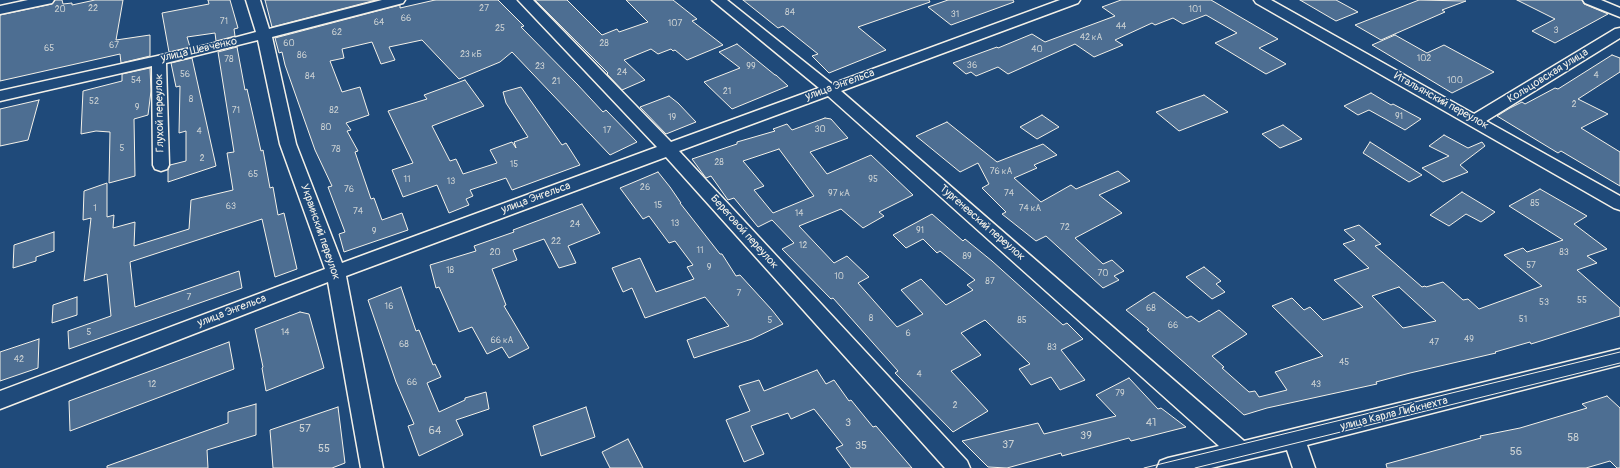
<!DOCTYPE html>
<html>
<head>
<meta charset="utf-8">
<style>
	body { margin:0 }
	canvas { display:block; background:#1f4a7a }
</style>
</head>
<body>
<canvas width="1620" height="468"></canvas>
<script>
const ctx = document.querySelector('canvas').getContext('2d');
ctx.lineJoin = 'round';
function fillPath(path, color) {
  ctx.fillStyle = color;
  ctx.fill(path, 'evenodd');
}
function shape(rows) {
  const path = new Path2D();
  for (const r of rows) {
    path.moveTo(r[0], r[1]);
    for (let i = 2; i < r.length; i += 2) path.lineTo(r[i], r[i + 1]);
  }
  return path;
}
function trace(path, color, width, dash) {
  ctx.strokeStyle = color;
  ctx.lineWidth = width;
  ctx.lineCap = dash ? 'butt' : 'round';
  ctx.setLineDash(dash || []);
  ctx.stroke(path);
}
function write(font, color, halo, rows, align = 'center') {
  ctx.font = font + ' Pangolin,sans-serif';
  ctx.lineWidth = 3;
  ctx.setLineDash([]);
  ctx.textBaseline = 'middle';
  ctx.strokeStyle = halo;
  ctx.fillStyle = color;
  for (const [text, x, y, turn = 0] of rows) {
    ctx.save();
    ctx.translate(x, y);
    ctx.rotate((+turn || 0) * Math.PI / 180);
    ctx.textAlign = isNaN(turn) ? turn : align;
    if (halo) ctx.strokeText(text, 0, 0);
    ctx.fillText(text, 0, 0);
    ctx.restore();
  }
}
const building = shape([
	[55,0,62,0,63,4,72,3,72,5,95,0,123,0,116,40,150,35,150,56,121,63,120,54,0,81,0,15,52,4,55,0],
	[208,0,230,0,238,28,234,29,235,36,216,41,215,33,187,37,190,47,169,52,162,13,209,4,208,0],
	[265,0,376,0,272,27,265,0],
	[435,0,498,0,524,26,521,27,577,84,603,112,606,110,637,142,610,155,512,52,500,62,459,79,422,40,389,47,395,60,381,64,372,42,342,49,344,58,330,61,342,92,360,87,369,115,346,123,351,130,347,131,358,151,355,152,371,199,374,198,382,220,402,213,408,230,344,252,339,234,345,232,328,187,332,186,315,150,285,65,282,52,279,53,275,38,400,5,400,8,435,0],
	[535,0,567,0,602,35,617,29,619,32,648,22,626,0,673,0,697,19,692,21,723,45,687,60,675,50,673,51,671,49,658,54,651,49,624,60,645,80,622,90,607,74,608,73,535,0],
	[743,0,929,0,930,2,858,27,886,50,829,73,812,56,818,54,783,26,778,28,743,0],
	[948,0,1013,0,1014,2,951,25,928,7,948,0],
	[1121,0,1211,0,1278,39,1259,48,1286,64,1266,74,1215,43,1237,33,1206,15,1183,24,1173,18,1155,25,1152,23,1115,40,1123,45,1094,57,1075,44,1008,74,998,67,976,76,971,72,966,74,953,63,997,47,998,48,1032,34,1045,42,1115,16,1102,7,1121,0],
	[1300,0,1336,0,1358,12,1336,21,1300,0],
	[1419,0,1466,1,1442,10,1445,12,1381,40,1355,25,1419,0],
	[1517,0,1582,0,1584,4,1608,14,1555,43,1532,31,1555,19,1517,0],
	[1395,35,1427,53,1444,45,1494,72,1452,93,1372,45,1395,35],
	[737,44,775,75,776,75,788,86,732,109,704,82,740,68,719,52,737,44],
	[237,47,245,90,247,89,261,151,263,150,270,188,273,187,278,215,284,213,297,269,275,277,262,219,130,262,135,307,239,271,242,288,69,349,68,331,111,316,107,274,84,281,91,218,83,220,84,191,107,183,107,217,114,215,113,228,135,222,134,246,189,229,191,200,233,190,227,153,234,152,218,52,237,47],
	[1612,55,1620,58,1620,72,1578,99,1608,114,1581,128,1620,152,1620,186,1561,151,1558,153,1497,116,1510,108,1522,102,1525,104,1555,88,1558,89,1612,55],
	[192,58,216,166,168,182,168,170,170,165,186,161,186,131,179,133,180,86,176,87,171,63,192,58],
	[150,68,151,91,148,115,134,119,135,176,109,183,110,132,96,131,81,134,83,91,122,81,122,74,150,68],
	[465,80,484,106,432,126,450,161,456,159,463,174,497,163,490,150,512,142,516,148,514,142,528,137,506,103,503,92,521,87,562,145,566,143,580,165,512,190,506,178,470,190,473,196,466,199,469,205,449,213,437,185,403,197,392,170,413,163,388,111,427,99,424,95,465,80],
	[1371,93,1391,105,1393,104,1421,119,1405,130,1369,110,1358,115,1344,106,1371,93],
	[1204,95,1228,112,1179,131,1156,112,1204,95],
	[669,96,678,103,696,122,666,134,640,107,669,96],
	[39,100,28,140,0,146,0,109,39,100],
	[1042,115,1059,127,1037,139,1020,127,1042,115],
	[825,118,831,119,848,138,810,152,827,174,871,155,913,195,879,212,884,216,863,228,841,209,799,226,834,263,847,256,869,277,858,283,897,327,923,314,901,290,921,279,946,305,973,290,967,285,975,280,940,251,937,253,923,239,906,248,893,235,932,214,963,241,965,239,992,261,1063,325,1067,323,1083,339,1061,350,1085,380,1060,390,1051,377,1031,385,1019,369,1030,364,985,320,961,333,981,355,951,371,988,411,953,432,895,373,898,371,833,298,831,299,782,249,794,243,772,220,758,227,734,198,728,200,711,176,706,178,692,159,737,144,737,142,775,131,773,129,787,124,792,130,825,118],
	[779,149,814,196,773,213,754,190,764,186,743,161,779,149],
	[947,122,997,162,1043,144,1057,155,1034,165,1037,168,1014,178,1041,202,1071,185,1076,189,1118,171,1130,181,1099,195,1122,213,1075,238,1103,264,1112,260,1124,271,1114,276,1119,280,1103,288,1046,236,1036,241,1002,214,1006,212,982,188,989,184,978,163,960,172,916,136,947,122],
	[1283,125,1302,139,1280,148,1262,134,1283,125],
	[1444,135,1468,148,1482,142,1485,146,1460,165,1468,172,1443,182,1422,168,1449,156,1429,146,1444,135],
	[1370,142,1422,175,1409,182,1363,153,1370,142],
	[658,172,670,187,681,203,680,203,720,254,722,254,736,276,740,275,772,310,783,324,752,339,694,358,687,340,729,326,705,297,645,318,632,288,623,292,612,268,640,258,656,292,694,279,687,267,693,265,675,241,669,243,649,216,643,219,620,188,658,172],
	[1540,189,1587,216,1574,224,1607,249,1587,256,1597,263,1577,270,1620,308,1620,316,1531,344,1530,342,1495,352,1496,353,1410,373,1376,382,1377,384,1267,408,1244,415,1147,330,1149,329,1126,310,1154,292,1187,318,1191,316,1199,322,1219,310,1247,334,1212,356,1224,367,1222,368,1249,392,1255,391,1259,397,1287,390,1275,372,1323,356,1272,306,1292,298,1304,310,1310,307,1323,320,1363,307,1334,280,1369,268,1343,244,1355,240,1344,230,1359,225,1381,244,1375,246,1422,287,1425,286,1426,287,1443,282,1463,300,1468,299,1479,309,1542,286,1504,255,1523,248,1527,252,1563,240,1509,206,1540,189],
	[1399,287,1436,321,1403,328,1372,296,1399,287],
	[1462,192,1495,212,1481,222,1466,214,1449,226,1430,215,1462,192],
	[582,204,600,233,568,246,576,263,559,268,544,239,513,250,517,260,492,269,506,305,504,306,529,348,509,358,502,347,487,354,472,327,459,332,439,287,436,288,430,265,476,251,474,246,514,232,513,230,582,204],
	[54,232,54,251,36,257,36,261,13,268,14,245,54,232],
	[1204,267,1221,281,1216,284,1225,292,1212,299,1186,277,1204,267],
	[401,287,416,331,419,330,433,365,435,364,441,377,427,383,439,412,465,400,465,398,486,392,489,409,456,420,463,435,419,456,408,426,414,424,396,382,368,300,401,287],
	[77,297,77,315,52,323,53,305,77,297],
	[300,312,309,314,324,368,266,391,262,368,263,367,255,329,300,312],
	[39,339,38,368,0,381,0,352,39,339],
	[229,342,234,369,70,431,69,401,229,342],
	[817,370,826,384,834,380,849,401,851,400,873,427,876,426,912,468,851,468,836,448,843,445,814,409,791,419,788,413,751,426,764,454,744,462,726,420,750,411,739,386,759,380,764,391,817,370],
	[1129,378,1158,409,1161,408,1186,427,1131,441,1129,438,1062,456,1061,453,1007,468,988,467,962,441,1038,423,1044,434,1116,416,1096,395,1129,378],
	[1607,396,1620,408,1620,468,1617,468,1610,461,1586,468,1387,468,1386,464,1481,438,1480,436,1520,428,1587,408,1582,404,1607,396],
	[256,404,256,435,207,450,208,468,107,468,107,466,228,423,228,412,256,404],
	[338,407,345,463,332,468,273,468,270,430,338,407],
	[586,407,595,437,541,456,533,426,586,407],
	[628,439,643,468,610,468,602,452,628,439]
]);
fillPath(building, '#4d6e92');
trace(building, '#f4f1e8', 1);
const minor = shape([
	[28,0,54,0,52,3,0,14,0,6,28,0],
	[246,0,260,0,269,29,382,0,405,0,403,3,272,37,296,144,342,263,657,147,518,0,533,0,671,142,819,88,712,0,727,0,832,84,1060,0,1080,0,1078,3,841,91,1244,441,1620,349,1620,365,1307,445,1315,468,1293,468,1287,450,1211,468,1157,468,1160,461,1168,458,1219,446,828,96,679,151,967,461,970,468,945,468,666,157,346,276,383,468,361,468,328,282,0,409,0,391,325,269,280,144,258,40,166,63,169,165,167,169,161,171,155,169,153,165,152,66,0,101,0,91,207,45,256,32,246,0],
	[1254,0,1271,0,1474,114,1615,29,1620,28,1620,38,1486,121,1620,196,1620,210,1614,208,1256,3,1254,0],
	[1583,0,1601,0,1620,8,1620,17,1585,3,1583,0]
]);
trace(minor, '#f4f1e8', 3);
fillPath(minor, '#1f4a7a');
trace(shape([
	[1144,468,1620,352],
	[1195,468,1620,363]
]), '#f4f1e8', 1);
write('9px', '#cad0d2', null, [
	["22",93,9],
	["27",484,9],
	["20",60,10],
	["101",1195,10],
	["84",790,13],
	["31",955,15],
	["66",406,19],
	["71",224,22],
	["64",379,23],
	["107",675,24],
	["44",1121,27],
	["25",500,29],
	["3",1556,31],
	["62",337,33],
	["42 кА",1091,38],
	["60",289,44],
	["28",604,44],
	["67",114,46],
	["65",49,49],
	["40",1037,50],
	["23 кБ",471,55],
	["86",302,56],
	["102",1424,59],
	["78",229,60],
	["36",972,66],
	["23",540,67],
	["99",751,67],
	["24",622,73],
	["56",185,75],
	["4",1596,76],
	["84",310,77],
	["54",136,81],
	["100",1455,81],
	["21",556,82],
	["21",727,92],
	["8",191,100],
	["52",94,102],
	["2",1574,105],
	["9",137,108],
	["71",236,111],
	["82",334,111],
	["91",1399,117],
	["19",672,118],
	["80",326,128],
	["30",820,130],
	["17",607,131],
	["4",199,132],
	["5",122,149],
	["78",336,150],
	["2",202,159],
	["28",719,163],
	["15",514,165],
	["76 кА",1001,172],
	["65",253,175],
	["11",407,180],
	["95",873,180],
	["13",451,182],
	["26",645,188],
	["76",349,190],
	["97 кА",839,194],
	["74",1009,194],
	["85",1535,204],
	["15",658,206],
	["63",231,207],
	["1",95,209],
	["74 кА",1030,209],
	["74",358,212],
	["14",799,214],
	["13",675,224],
	["24",575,225],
	["72",1065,228],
	["91",920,231],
	["9",374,232],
	["22",556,242],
	["12",803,246],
	["11",700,251],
	["20",495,253],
	["83",1564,253],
	["89",967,257],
	["57",1531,266],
	["9",709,268],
	["18",450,271],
	["70",1103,274],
	["10",839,277],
	["87",990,282],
	["7",739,294],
	["7",189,298],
	["55",1582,301],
	["53",1544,303],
	["16",389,307],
	["68",1151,309],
	["8",871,319],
	["51",1523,320],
	["5",770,321],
	["85",1022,321],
	["66",1173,326],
	["5",89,333],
	["14",285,333],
	["6",908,334],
	["49",1469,340],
	["66 кА",502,341],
	["47",1434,343],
	["68",404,345],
	["83",1052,348],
	["42",19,360],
	["45",1344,363],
	["4",919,375],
	["66",412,383],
	["12",152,385],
	["43",1316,385],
	["79",1120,394],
	["2",955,406]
]);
write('11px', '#f4f1e8', '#1f4a7a', [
	["улица Шевченко",199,50,-13],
	["Кольцовская улица",1548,76,-32],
	["улица Энгельса",840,85,-20],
	["Итальянский переулок",1441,101,29],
	["Глухой переулок",160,113,-91],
	["улица Энгельса",536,198,-20],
	["Тургеневский переулок",982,223,41],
	["Украинский переулок",320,232,71],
	["Береговой переулок",744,232,48],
	["улица Энгельса",232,311,-21],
	["улица Карла Либкнехта",1394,414,-14]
]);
write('11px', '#cad0d2', null, [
	["3",848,423],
	["41",1151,423],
	["57",305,429],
	["64",435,431],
	["39",1086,436],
	["58",1573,438],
	["37",1008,445],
	["35",861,446],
	["55",324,449],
	["56",1516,452]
]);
</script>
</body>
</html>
